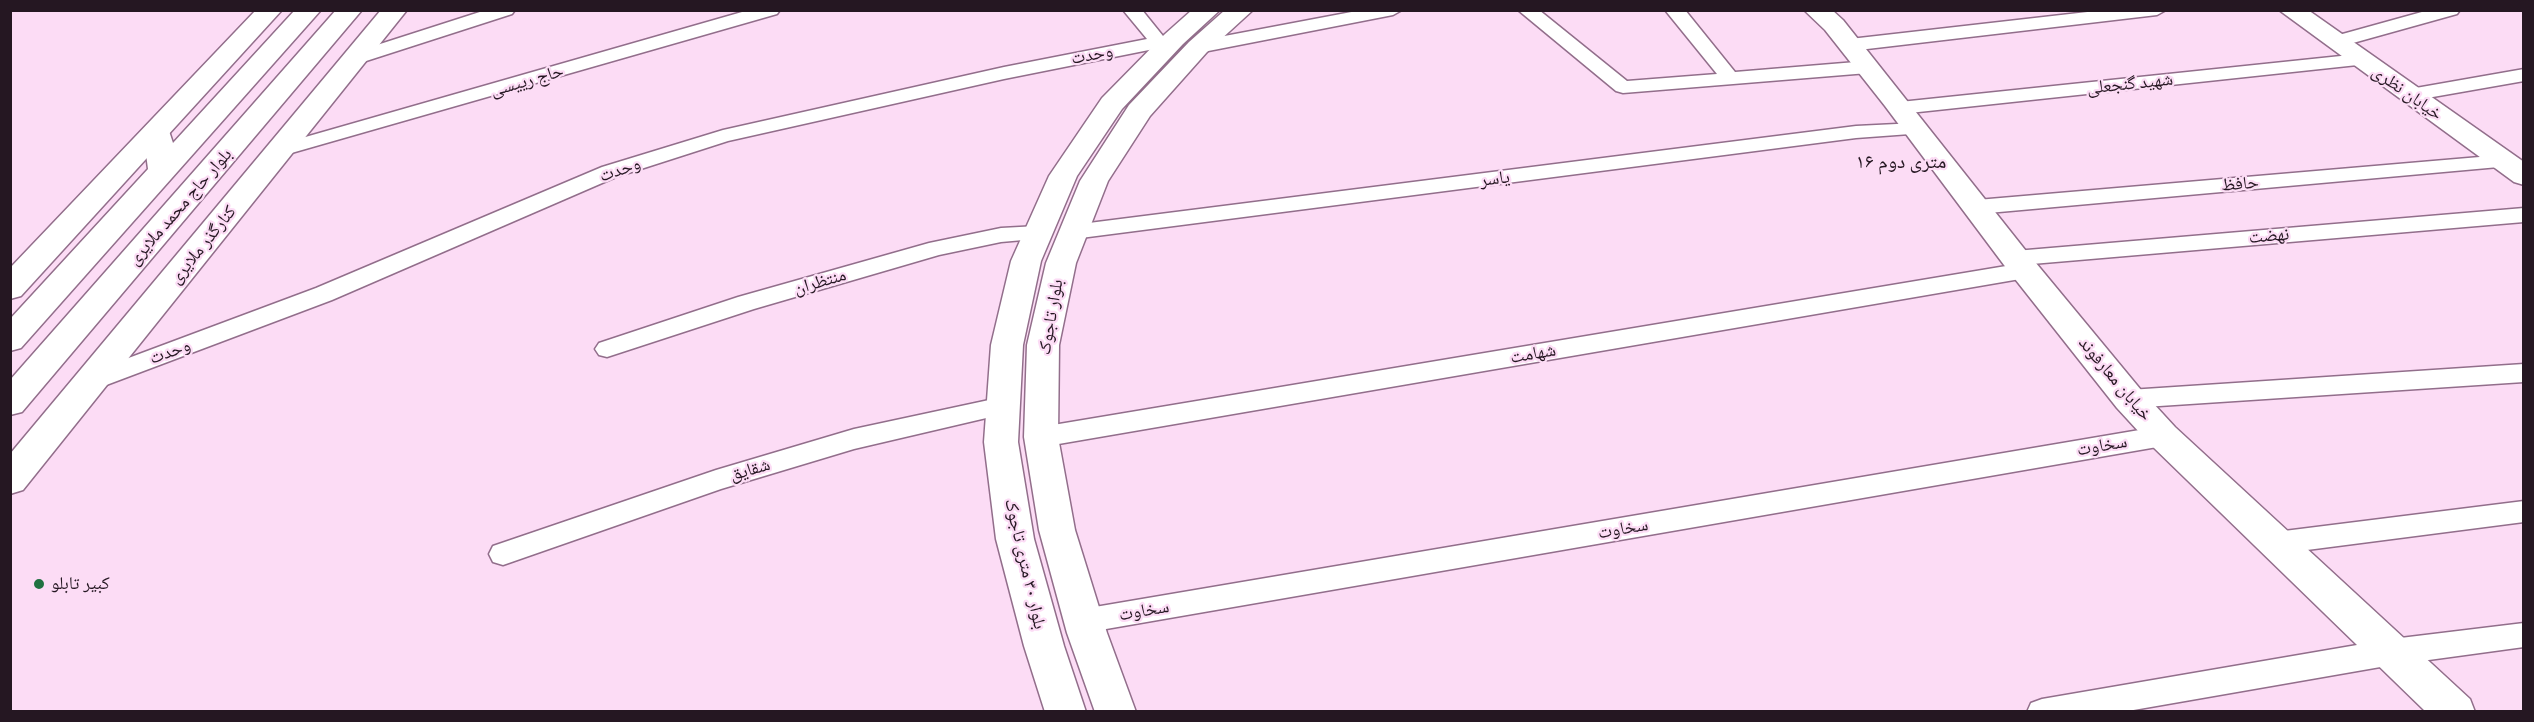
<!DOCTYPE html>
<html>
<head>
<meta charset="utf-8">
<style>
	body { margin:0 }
	#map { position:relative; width:2534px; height:722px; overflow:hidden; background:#fcdcf5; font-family:"PT Sans Narrow",sans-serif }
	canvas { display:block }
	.frame { position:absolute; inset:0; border:12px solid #251722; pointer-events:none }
</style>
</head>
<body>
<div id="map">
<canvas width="2534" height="722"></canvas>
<div class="frame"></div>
</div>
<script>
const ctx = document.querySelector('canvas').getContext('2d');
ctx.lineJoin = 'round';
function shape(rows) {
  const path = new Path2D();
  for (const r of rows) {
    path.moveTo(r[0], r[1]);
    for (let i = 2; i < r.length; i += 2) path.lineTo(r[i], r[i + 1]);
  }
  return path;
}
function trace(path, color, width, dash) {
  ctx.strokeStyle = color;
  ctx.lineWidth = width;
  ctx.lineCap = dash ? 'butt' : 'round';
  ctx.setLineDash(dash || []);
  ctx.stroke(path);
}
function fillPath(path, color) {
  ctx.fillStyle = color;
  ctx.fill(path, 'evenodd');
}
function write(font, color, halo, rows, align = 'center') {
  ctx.font = font + ' "PT Sans Narrow","Noto Naskh Arabic",sans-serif';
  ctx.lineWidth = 4.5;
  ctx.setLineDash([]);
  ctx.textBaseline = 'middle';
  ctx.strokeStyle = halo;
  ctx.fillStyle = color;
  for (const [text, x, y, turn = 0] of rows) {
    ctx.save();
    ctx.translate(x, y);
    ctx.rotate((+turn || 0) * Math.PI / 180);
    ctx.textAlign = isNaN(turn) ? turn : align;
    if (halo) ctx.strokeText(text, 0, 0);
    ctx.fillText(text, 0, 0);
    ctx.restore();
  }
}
const street = shape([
	[486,10,515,10,512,14,363,62,349,62,347,58,349,54,486,10],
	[749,10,780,10,777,14,288,154,274,154,271,150,274,146,749,10],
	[1123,10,1142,10,1163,36,1174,33,1183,39,1174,45,1004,79,728,141,616,177,332,300,101,387,92,390,83,387,80,381,83,375,316,288,602,167,723,130,1004,67,1147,39,1123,10],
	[1362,10,1402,10,1393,15,1198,53,1189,47,1198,41,1362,10],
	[1518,10,1539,10,1627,81,1717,74,1665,10,1685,10,1735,72,1868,61,1878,67,1868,73,1623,93,1616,91,1518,10],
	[2105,10,2166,10,2157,15,1850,51,1841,45,1850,39,2105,10],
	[2429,10,2460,10,2457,14,2335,48,2326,42,2328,38,2429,10],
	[2360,54,2367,56,2369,60,2367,64,1900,114,1893,112,1890,108,1893,104,1900,102,2360,54],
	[2524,69,2524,81,2410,101,2400,95,2410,89,2524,69],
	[1917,123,1924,125,1927,129,1924,133,1856,138,1073,239,1065,237,1062,232,1065,227,1073,225,1856,126,1917,123],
	[2503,155,2510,156,2513,161,2510,166,1977,214,1969,212,1966,207,1969,202,1977,200,2503,155],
	[2524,208,2524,222,2032,264,2037,270,2034,275,2026,278,1041,447,1032,444,1028,437,1032,430,1041,427,2012,265,2007,263,2004,258,2007,253,2015,251,2524,208],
	[1038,226,1046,228,1049,233,1046,238,1001,242,939,255,754,309,607,357,599,355,595,349,599,343,738,297,929,243,1001,228,1038,226],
	[2524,364,2524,382,2129,408,2120,405,2117,399,2120,393,2129,390,2524,364],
	[1003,397,1012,400,1015,406,1012,412,854,449,721,489,503,565,493,562,489,554,493,546,716,470,854,429,1003,397],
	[2163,426,2172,429,2176,436,2172,443,2163,446,1083,633,1073,630,1069,621,1073,612,1083,609,2163,426],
	[2524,501,2524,522,2276,554,2266,551,2262,543,2266,535,2276,532,2524,501],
	[2524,623,2524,647,2392,665,2122,712,2027,712,2031,703,2042,699,2392,639,2524,623]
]);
const secondary = shape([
	[256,10,282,10,21,296,10,299,10,268,256,10],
	[381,10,407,10,23,490,10,494,10,454,381,10],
	[1192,10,1220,10,1183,44,1122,109,1077,176,1041,261,1023,345,1018,442,1034,539,1064,646,1086,712,1045,712,1024,646,996,539,984,442,991,345,1011,261,1049,176,1102,98,1165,34,1192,10],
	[1225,10,1253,10,1207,52,1150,116,1108,181,1076,263,1059,345,1058,437,1075,530,1107,633,1136,712,1095,712,1067,633,1039,530,1024,437,1027,345,1046,263,1080,181,1129,105,1189,42,1225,10],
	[1804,10,1832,10,1843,20,2026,251,2141,390,2175,427,2470,699,2475,712,2426,712,2151,445,2117,408,2004,265,1885,106,1825,30,1804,10],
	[2279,10,2308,10,2524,162,2524,185,2514,182,2279,10]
]);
const highway = shape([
	[295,10,321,10,21,348,10,351,10,319,148,169,143,131,147,125,157,123,167,125,173,143,295,10],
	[336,10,362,10,22,412,10,415,10,380,336,10]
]);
trace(street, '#926e8b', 3);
trace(secondary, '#926e8b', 3);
trace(highway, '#926e8b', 3);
fillPath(street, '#fff');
fillPath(secondary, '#fff');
fillPath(highway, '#fff');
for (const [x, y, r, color] of [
	[39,584,6,"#207141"]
]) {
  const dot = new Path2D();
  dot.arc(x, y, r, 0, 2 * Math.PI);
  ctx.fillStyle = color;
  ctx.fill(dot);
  trace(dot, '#fcdcf5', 2);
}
write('18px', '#251722', '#fcdcf5', [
	["وحدت",1092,55,-11],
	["حاج رییسی",527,81,-16],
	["شهید گنجعلی",2130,84,-6],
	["خیابان نظری",2407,93,35],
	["وحدت",620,170,-19],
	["یاسر",1495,179,-7],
	["حافظ",2240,184,-5],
	["بلوار حاج محمد ملایری",180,207,-49],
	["نهضت",2269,236,-5],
	["کنارگذر ملایری",203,245,-51],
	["منتظران",820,282,-16],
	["بلوار تاجوک",1051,317,-80],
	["وحدت",170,352,-20],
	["شهامت",1533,354,-10],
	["خیابان معارفوند",2115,379,50],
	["سخاوت",2102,446,-10],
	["شقایق",750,470,-16],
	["سخاوت",1623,529,-10],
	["بلوار ۳۰ متری تاجوک",1025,564,77],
	["سخاوت",1144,611,-10]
]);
write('18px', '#251722', '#fcdcf5', [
	["کبیر تابلو",51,584]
], 'left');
write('20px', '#251722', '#fcdcf5', [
	["۱۶ متری دوم",1901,162]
]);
</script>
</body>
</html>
